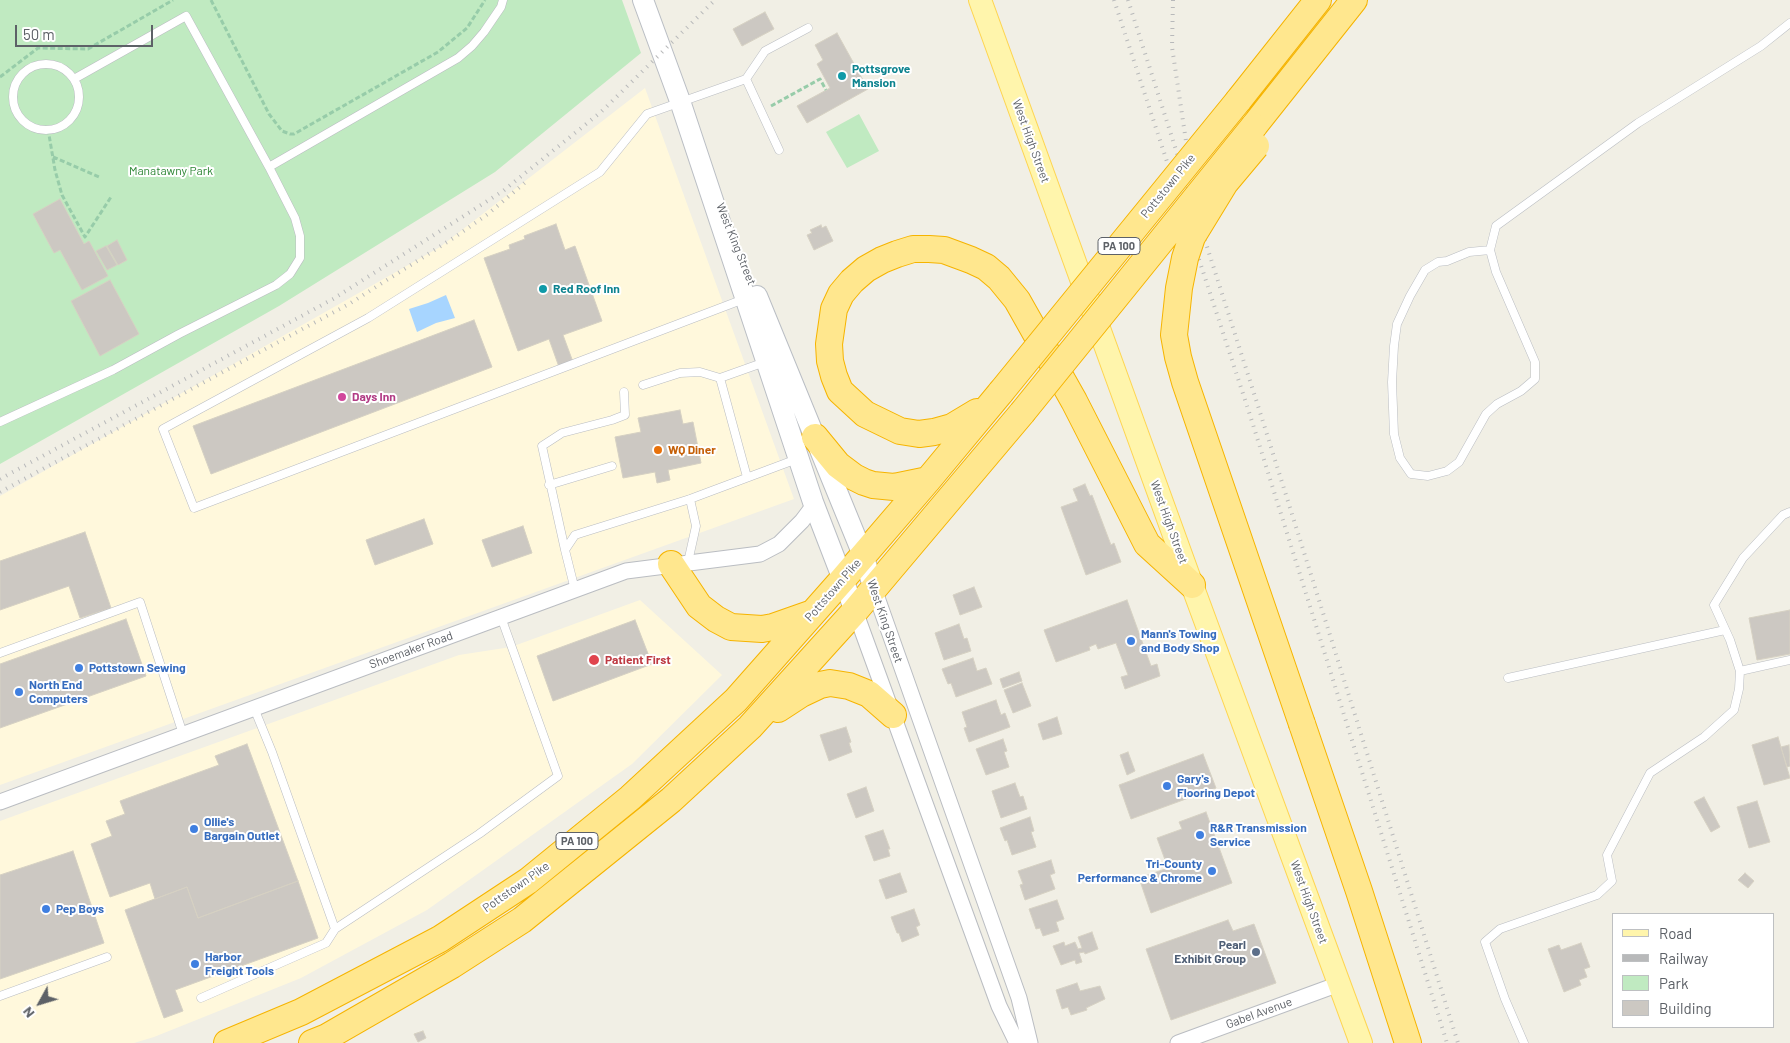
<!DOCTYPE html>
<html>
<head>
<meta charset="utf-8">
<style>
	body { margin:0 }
	#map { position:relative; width:1790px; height:1043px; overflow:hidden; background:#f1efe5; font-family:Barlow,sans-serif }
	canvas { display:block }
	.legend { position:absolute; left:1612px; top:913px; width:162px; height:115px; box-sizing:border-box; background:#fff; border:1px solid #bec0c2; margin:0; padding:6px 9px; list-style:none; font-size:15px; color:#5d6167 }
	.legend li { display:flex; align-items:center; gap:10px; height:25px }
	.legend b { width:25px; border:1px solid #bec0c2 }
	.north { position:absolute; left:15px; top:978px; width:50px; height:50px; -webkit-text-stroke:4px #fff; paint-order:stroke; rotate:231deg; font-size:14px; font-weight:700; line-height:20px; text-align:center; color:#5d6167 }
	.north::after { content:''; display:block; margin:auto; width:18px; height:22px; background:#5d6167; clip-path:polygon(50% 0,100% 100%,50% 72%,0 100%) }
	.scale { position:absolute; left:15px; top:25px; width:138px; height:22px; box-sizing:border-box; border:2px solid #5d6167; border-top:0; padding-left:6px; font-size:15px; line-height:18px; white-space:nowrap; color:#5d6167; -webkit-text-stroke:4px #fff; paint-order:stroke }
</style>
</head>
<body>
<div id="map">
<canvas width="1790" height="1043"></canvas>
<ul class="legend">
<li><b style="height:6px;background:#fff5ac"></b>Road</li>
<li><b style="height:6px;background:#b8b9ba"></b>Railway</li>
<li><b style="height:14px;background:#c0eac1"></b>Park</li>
<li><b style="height:14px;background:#ccc8c2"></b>Building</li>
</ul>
<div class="north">N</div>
<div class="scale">50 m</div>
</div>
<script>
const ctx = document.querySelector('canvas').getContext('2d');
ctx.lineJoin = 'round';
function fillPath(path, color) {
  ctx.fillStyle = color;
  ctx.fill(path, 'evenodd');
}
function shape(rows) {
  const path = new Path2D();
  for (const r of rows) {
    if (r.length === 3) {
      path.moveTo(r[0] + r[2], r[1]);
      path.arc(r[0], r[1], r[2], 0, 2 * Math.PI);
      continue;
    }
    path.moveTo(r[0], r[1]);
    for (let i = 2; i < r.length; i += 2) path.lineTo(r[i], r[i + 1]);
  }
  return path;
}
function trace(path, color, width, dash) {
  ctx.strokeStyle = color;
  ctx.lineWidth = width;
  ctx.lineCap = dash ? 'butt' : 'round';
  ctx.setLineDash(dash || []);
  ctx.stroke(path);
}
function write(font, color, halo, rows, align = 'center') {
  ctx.font = font + ' Barlow,sans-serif';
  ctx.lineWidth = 4;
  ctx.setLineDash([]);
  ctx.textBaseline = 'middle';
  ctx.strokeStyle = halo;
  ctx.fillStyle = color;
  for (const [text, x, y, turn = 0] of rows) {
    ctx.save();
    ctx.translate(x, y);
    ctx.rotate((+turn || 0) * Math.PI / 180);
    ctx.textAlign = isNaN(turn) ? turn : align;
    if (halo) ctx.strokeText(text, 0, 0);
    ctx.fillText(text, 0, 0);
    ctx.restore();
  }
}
fillPath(shape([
	[645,88,794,499,0,785,0,496,440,247],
	[640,600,722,675,632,764,427,910,301,978,154,1037,134,1043,0,1043,0,821,459,655,511,647]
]), '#fff8dc');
fillPath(shape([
	[0,0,622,0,641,53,495,172,279,306,0,464],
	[859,114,879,151,847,168,826,132]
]), '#c0eac1');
fillPath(shape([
	[446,295,455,318,436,323,417,332,409,309,428,303]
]), '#a7d5ff');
const building = shape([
	[765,12,774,29,742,46,733,29,765,12],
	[837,33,868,89,807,123,797,106,830,88,817,64,823,60,815,45,837,33],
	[60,199,84,244,89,241,108,276,82,290,60,250,54,253,33,214,60,199],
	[556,224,565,250,575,246,602,321,563,335,573,362,559,367,549,339,518,351,484,258,510,249,509,245,525,239,524,236,556,224],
	[821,225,822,228,826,226,833,241,814,250,807,235,812,233,810,230,821,225],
	[117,240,127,260,118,265,107,246,117,240],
	[106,246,117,265,107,270,96,251,106,246],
	[110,280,139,334,100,356,71,301,110,280],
	[474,320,492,367,211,474,193,426,474,320],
	[680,410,683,424,693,422,701,463,668,470,670,480,657,483,655,472,623,478,615,437,641,432,638,418,680,410],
	[1085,484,1090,496,1092,495,1111,545,1114,543,1121,562,1086,575,1061,507,1078,501,1073,489,1085,484],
	[424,519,433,544,375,565,366,540,424,519],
	[523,526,532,553,492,567,482,540,523,526],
	[85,532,111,608,80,618,69,586,0,610,0,561,85,532],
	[974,587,982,607,960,615,953,595,974,587],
	[1127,600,1151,666,1157,664,1160,676,1125,689,1121,677,1128,675,1116,643,1098,649,1096,644,1089,647,1090,650,1056,662,1044,630,1127,600],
	[1790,610,1790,654,1757,660,1749,618,1790,610],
	[126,619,146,676,0,728,0,664,126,619],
	[635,620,652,664,553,701,537,656,635,620],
	[959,624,964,639,967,638,971,651,944,660,935,633,959,624],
	[973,658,977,671,986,668,992,684,956,697,951,683,948,684,942,669,973,658],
	[1019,672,1022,681,1003,688,1000,679,1019,672],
	[1022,683,1031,706,1013,713,1004,690,1022,683],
	[996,700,1001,715,1005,713,1010,727,969,742,964,728,967,727,962,712,996,700],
	[1057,717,1062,734,1043,740,1038,724,1057,717],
	[846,727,851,742,849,743,852,752,829,761,820,735,846,727],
	[1778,737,1790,778,1764,785,1752,745,1778,737],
	[1003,739,1007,751,1004,752,1009,767,986,775,976,749,1003,739],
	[247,744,298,881,198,918,187,887,155,899,150,883,110,897,91,844,112,836,106,821,125,814,120,801,219,765,215,756,247,744],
	[1789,745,1790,766,1787,767,1781,747,1789,745],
	[1128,752,1135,771,1127,775,1120,755,1128,752],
	[1203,754,1216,788,1131,819,1119,785,1203,754],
	[1015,783,1020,797,1023,796,1027,809,1001,818,992,791,1015,783],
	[866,787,874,811,856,818,847,794,866,787],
	[1704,797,1720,827,1711,832,1694,802,1704,797],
	[1757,801,1770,842,1749,848,1737,807,1757,801],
	[1206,812,1232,883,1151,913,1139,878,1168,868,1157,838,1182,829,1179,822,1206,812],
	[1030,817,1034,831,1031,832,1036,847,1012,855,1007,840,1005,841,1000,828,1030,817],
	[883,830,890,849,888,849,890,856,874,861,865,836,883,830],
	[73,851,104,943,0,979,0,875,73,851],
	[1051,860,1055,873,1050,875,1055,889,1025,900,1020,885,1023,884,1018,871,1051,860],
	[900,873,907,892,886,899,879,880,900,873],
	[1745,873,1754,881,1748,888,1738,880,1745,873],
	[298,881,318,938,175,990,183,1011,164,1018,125,910,187,887,198,918,298,881],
	[1057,900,1064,919,1056,922,1059,931,1043,936,1040,928,1036,929,1029,909,1057,900],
	[914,909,920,925,916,927,919,935,902,942,899,933,897,933,891,917,914,909],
	[1228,920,1233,931,1254,924,1276,983,1171,1020,1146,949,1228,920],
	[1092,932,1098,949,1085,954,1084,952,1079,953,1082,962,1076,964,1075,960,1061,965,1053,946,1064,942,1065,946,1075,942,1078,949,1082,948,1078,937,1092,932],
	[1581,943,1590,967,1584,969,1587,977,1579,980,1581,985,1564,992,1548,949,1559,945,1561,950,1581,943],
	[1077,983,1080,991,1100,986,1105,999,1086,1008,1087,1010,1071,1015,1068,1007,1062,1009,1056,990,1077,983],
	[423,1031,426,1038,418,1042,414,1034,423,1031]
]);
fillPath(building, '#ccc8c2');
trace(building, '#d6d1c3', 1);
const lane = shape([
	[46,97,33],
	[74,79,186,16,269,167],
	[746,79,779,150],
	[1490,250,1469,252,1447,261,1438,262,1425,270,1410,296,1397,324,1394,346,1392,382,1394,434,1400,458,1411,474,1428,476,1447,471,1459,462,1486,414,1497,404,1521,391,1535,379,1535,362,1496,272,1490,250,1496,226,1638,123,1761,46,1790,23],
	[744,299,194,508,163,429,368,318,600,172,647,114,746,79,765,51,808,28],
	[720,378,747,477],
	[643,385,680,373,700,372,720,378,765,362],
	[0,422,113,370,179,334,276,285,290,274,300,258,300,236,295,218,269,167,458,58,472,46,484,32,501,7,503,0],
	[549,485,612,466],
	[565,550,542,446,562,433,612,420,625,415,624,392],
	[688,562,696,526,690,499],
	[575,590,565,550,575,535,690,499,797,459],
	[0,653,140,602,183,734],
	[1740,671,1790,660],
	[1508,678,1725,630],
	[254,708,272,752,335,929,479,834,558,776,501,617],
	[0,996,107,957],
	[201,998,326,943,335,929],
	[1524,1043,1505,999,1485,942,1500,929,1597,895,1612,881,1607,855,1650,773,1704,737,1734,710,1739,689,1740,671,1730,640,1714,605,1743,558,1783,515,1790,512]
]);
const street = shape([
	[874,589,1019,998,1030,1043],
	[855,611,999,1006,1017,1043],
	[0,802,626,571,760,554,779,544,802,521,814,505],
	[1178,1043,1339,984]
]);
const secondary = shape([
	[643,0,680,101,813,502,855,611],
	[757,296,863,555,874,589]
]);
const primary = shape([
	[980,0,1192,585,1361,1043]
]);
const highway = shape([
	[1238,101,1318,0],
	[1254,126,1354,0],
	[977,412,952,427,934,432,919,434,900,431,865,414,840,391,834,376,830,361,829,344,834,309,841,294,852,281,866,269,882,260,897,254,913,249,929,249,944,250,971,260,986,267,999,278,1017,300,1074,401,1147,544,1192,585],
	[815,437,838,465,854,477,864,482,873,485,894,487,928,480],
	[671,564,699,606,716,619,731,627,762,629,773,627,810,614],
	[778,709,801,694,820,685,830,683,849,686,869,694,893,715],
	[1302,724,1359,891,1408,1043],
	[227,1043,301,1012,440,939,528,881,630,798,736,700,843,579,928,480,1001,392],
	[312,1043,327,1037,452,965,522,920,671,800,750,727,855,611,1022,413]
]);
trace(lane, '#babdc2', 9);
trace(street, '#babdc2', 17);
trace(secondary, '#babec4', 22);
trace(primary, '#fed551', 24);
trace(highway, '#f6b400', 28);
trace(shape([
	[211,0,269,114,282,131,290,134,294,134,438,52,467,28,485,0],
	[0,77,38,48,88,49,173,0],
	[771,106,820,79,826,90],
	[48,129,55,170,62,195,85,237,111,197],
	[53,157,99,177]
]), '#97cca9', 3, [5, 2.5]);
trace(lane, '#fff', 8);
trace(street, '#fff', 15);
trace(secondary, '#fff', 20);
trace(primary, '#fff5ac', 22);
trace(highway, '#ffe78e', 26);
trace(shape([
	[1114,0,1249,412,1447,1043],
	[1128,0,1259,409,1458,1043],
	[1173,0,1172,47,1190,168],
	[0,479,333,299,503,191,601,112,715,0],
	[0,492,349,304,455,237,488,214,528,180]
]), '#b8b9ba', 4, [1, 6]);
const highwayBridge = shape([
	[1256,146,1225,183,1192,237,1185,258,1179,288,1174,335,1178,357,1185,382,1302,724],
	[1001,392,1238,101],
	[1022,413,1254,126]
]);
trace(highwayBridge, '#f6b400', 28, []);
trace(highwayBridge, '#ffe78e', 26);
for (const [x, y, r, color] of [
	[842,76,5,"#0f9aa8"],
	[543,289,5,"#0f9aa8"],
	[342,397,5,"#d1479c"],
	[658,450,5,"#e8710a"],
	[1131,641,5,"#3f7fe0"],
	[594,660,6,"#e0444e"],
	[79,668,5,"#3f7fe0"],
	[19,692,5,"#3f7fe0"],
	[1167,786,5,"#3f7fe0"],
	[194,829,5,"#3f7fe0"],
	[1200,835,5,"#3f7fe0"],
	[1212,871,5,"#3f7fe0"],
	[46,909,5,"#3f7fe0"],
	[1256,952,5,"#5c6f8a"],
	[195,964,5,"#3f7fe0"]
]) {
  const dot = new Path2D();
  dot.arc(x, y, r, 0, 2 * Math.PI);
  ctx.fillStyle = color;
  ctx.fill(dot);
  trace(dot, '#fff', 2);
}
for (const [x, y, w] of [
	[1119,246,42],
	[577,841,42]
]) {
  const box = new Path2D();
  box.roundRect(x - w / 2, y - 8.5, w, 17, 4);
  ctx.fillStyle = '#fff';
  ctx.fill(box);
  trace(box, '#5d6167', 1);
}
write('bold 11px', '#5d6167', null, [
	["PA 100",1119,246],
	["PA 100",577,841]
]);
write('bold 12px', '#0d838f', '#fff', [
	["Pottsgrove",852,69],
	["Mansion",852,83],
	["Red Roof Inn",553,289]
], 'left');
write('12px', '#5d6167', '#fff', [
	["West High Street",1031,141,70],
	["Pottstown Pike",1168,186,-51],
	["West King Street",736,244,68],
	["West High Street",1169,522,70],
	["Pottstown Pike",833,590,-49],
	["West King Street",885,621,71],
	["Shoemaker Road",411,650,-20],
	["Pottstown Pike",516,887,-35],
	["West High Street",1309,902,70],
	["Gabel Avenue",1259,1013,-20]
]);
write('12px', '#2d8635', '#fff', [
	["Manatawny Park",171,171]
]);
write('bold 12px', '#b23c85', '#fff', [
	["Days Inn",352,397]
], 'left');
write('bold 12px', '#c56008', '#fff', [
	["WQ Diner",668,450]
], 'left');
write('bold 12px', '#366cbe', '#fff', [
	["Mann's Towing",1141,634],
	["and Body Shop",1141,648],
	["Pottstown Sewing",89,668],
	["North End",29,685],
	["Computers",29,699],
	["Gary's",1177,779],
	["Flooring Depot",1177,793],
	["Ollie's",204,822],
	["Bargain Outlet",204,836],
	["R&R Transmission",1210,828],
	["Service",1210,842],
	["Tri-County",1202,864,"right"],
	["Performance & Chrome",1202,878,"right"],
	["Pep Boys",56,909],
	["Harbor",205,957],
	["Freight Tools",205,971]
], 'left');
write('bold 12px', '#be3a42', '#fff', [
	["Patient First",605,660]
], 'left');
write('bold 12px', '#4e5e75', '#fff', [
	["Pearl",1246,945],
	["Exhibit Group",1246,959]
], 'right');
</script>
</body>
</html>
